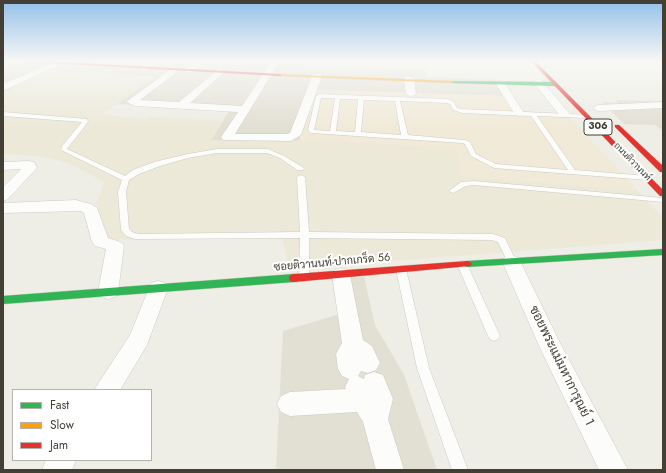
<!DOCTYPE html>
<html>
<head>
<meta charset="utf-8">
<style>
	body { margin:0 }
	#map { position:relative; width:666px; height:473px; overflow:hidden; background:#eeede6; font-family:Jost,sans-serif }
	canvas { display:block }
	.frame { position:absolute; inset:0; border:4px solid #433f34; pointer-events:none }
	.legend { position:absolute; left:12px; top:389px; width:140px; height:72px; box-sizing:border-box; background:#fff; border:1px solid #b4b2ae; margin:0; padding:5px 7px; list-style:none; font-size:12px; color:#433f34 }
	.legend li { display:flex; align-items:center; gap:8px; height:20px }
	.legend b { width:20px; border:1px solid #b4b2ae }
</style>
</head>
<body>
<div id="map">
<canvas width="666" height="473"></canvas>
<div class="frame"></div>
<ul class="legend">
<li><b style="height:5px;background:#30b455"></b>Fast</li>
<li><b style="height:5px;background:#ff9f0a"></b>Slow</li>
<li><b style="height:5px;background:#e5322d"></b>Jam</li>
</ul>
</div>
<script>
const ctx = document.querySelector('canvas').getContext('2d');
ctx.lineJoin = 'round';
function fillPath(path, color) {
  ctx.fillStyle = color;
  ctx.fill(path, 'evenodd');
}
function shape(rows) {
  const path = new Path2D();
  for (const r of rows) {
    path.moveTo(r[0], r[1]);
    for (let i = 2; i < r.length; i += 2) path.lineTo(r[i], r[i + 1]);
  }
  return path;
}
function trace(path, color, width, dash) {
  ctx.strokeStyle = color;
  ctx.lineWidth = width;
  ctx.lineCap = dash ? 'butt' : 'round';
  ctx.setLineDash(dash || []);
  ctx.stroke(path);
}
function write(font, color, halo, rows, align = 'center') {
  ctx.font = font + ' Jost,Sarabun,sans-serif';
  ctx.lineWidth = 4;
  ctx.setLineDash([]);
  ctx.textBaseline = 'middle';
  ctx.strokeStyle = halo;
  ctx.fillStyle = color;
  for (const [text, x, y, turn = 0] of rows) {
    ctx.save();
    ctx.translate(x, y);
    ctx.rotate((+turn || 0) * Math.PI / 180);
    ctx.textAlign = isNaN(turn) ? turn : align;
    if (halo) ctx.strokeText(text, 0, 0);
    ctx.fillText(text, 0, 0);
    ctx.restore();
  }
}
fillPath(shape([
	[3,61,303,61,302,66,426,70,427,77,495,79,504,96,317,90,299,141,211,140,229,111,117,104,154,77,46,71,3,93],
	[615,100,663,101,663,130,655,125,624,124,602,102,618,103],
	[364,277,375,325,404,375,437,470,276,470,283,331,340,314,336,279]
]), '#e2dfd3');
fillPath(shape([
	[316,90,504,96,510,110,566,113,637,190,461,176,458,150,299,141]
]), '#f1ead9');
fillPath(shape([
	[46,71,155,77,103,114,146,120,149,117,223,121,211,140,337,141,458,149,461,176,637,190,663,218,663,240,289,269,282,236,106,240,97,202,104,182,69,163,40,156,3,154,3,93]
]), '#ece9d8');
const lane = shape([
	[319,94,448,99,454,102,457,108,462,109,589,115,589,117,587,118,537,116,575,170,647,176,651,178,647,180,494,168,471,156,465,144,462,143,311,133,308,130,316,96,319,94],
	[321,98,335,98,330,131,314,130,321,98],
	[340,99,358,99,355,132,336,131,340,99],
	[364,100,395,101,401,135,361,132,364,100],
	[400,101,447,103,450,104,453,110,462,113,531,116,568,170,496,164,476,154,470,142,465,140,408,135,400,101],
	[3,112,87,119,88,122,67,149,125,176,133,170,154,162,188,154,217,149,268,149,284,156,304,168,303,170,297,170,280,158,267,153,217,153,188,158,160,166,139,174,129,180,126,192,129,229,132,232,139,234,300,232,297,177,301,175,305,177,309,232,493,234,505,238,516,261,511,264,508,263,498,242,492,240,309,238,309,277,308,280,304,281,300,280,299,277,300,238,135,239,126,236,121,230,118,192,122,180,61,150,62,146,82,122,3,116,3,112],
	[474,181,663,198,663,202,474,185,466,186,453,193,449,191,461,182,474,181],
	[462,261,465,262,467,264,500,336,498,339,494,341,490,339,488,336,457,264,459,262,462,261],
	[401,266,404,267,406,269,429,368,468,470,452,470,417,368,396,269,398,267,401,266]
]);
const street = shape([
	[7,61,18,61,3,68,3,62,7,61],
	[57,61,63,61,64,63,3,91,3,84,57,61],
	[102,61,112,61,103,67,97,67,97,63,102,61],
	[150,61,159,61,147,70,141,70,141,66,150,61],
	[197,61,206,61,192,72,186,72,186,68,197,61],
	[272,61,280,61,235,134,286,134,290,133,312,76,314,74,320,74,322,76,301,135,291,141,223,140,221,137,238,112,135,106,126,102,174,67,177,68,177,72,140,100,179,102,219,69,222,70,222,74,190,103,242,106,272,61],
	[409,76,414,79,416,94,411,97,406,94,404,79,409,76],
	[538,79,541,80,569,113,571,115,569,117,561,117,533,82,538,79],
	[501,81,504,82,524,113,523,115,519,116,514,113,496,84,501,81],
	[663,102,663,108,598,111,593,108,598,105,663,102],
	[29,161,34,162,37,168,8,199,3,201,3,187,21,169,3,170,3,162,29,161],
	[76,200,91,204,97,208,108,238,121,242,124,246,118,292,115,297,108,299,101,297,98,292,106,249,95,246,92,242,84,213,81,211,3,213,3,203,76,200],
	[511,255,517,257,520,261,560,343,628,470,599,470,540,348,502,261,505,257,511,255],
	[341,268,348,270,350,275,363,340,372,346,380,363,376,370,368,373,361,371,358,376,364,379,365,375,374,372,383,375,393,399,388,419,404,470,376,470,363,422,357,412,290,416,281,412,277,404,281,396,290,392,346,389,345,387,349,379,342,376,338,369,336,354,342,343,332,275,334,270,341,268],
	[158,281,165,283,168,288,147,345,120,390,94,390,130,335,151,283,158,281],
	[46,460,76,460,72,470,42,470,46,460]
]);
const fast = shape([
	[452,81,555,82,558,84,555,86,450,83,450,81,452,81],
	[663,249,663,255,467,267,464,266,462,264,464,262,467,261,663,249],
	[294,274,298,275,299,278,298,281,294,282,3,304,3,296,294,274]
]);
const slow = shape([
	[278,74,452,81,454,82,452,83,280,76,278,76,278,74]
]);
const jam = shape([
	[26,61,44,61,280,74,282,75,280,76,28,62,26,61],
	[531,61,535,61,663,190,663,196,660,196,531,61],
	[615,125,619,125,663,166,663,172,660,172,615,127,615,125],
	[467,261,470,262,472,264,470,266,294,282,290,281,289,278,290,275,294,274,467,261]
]);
trace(lane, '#cccac4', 1);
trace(street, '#cccac4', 1);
trace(fast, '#cdcabd', 1);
trace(slow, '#cdcabd', 1);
trace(jam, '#cdcabd', 1);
fillPath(lane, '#fcfcfb');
fillPath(street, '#fcfcfb');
fillPath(fast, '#30b455');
fillPath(slow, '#ff9f0a');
fillPath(jam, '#e5322d');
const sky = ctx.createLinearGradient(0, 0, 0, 127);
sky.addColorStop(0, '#94c0ea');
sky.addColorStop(0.48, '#f7f7f4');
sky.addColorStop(1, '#f7f7f400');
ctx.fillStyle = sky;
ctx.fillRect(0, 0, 666, 127);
write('9px', '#433f34', '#fff', [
	["ถนนติวานนท์",632,162,46]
]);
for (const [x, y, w] of [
	[598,127,28]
]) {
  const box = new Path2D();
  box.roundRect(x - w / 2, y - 8, w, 16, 3);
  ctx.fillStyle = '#fff';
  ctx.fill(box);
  trace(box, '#433f34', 1);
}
write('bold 10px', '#433f34', null, [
	["306",598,127]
]);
write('11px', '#433f34', '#fff', [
	["ซอยติวานนท์-ปากเกร็ด 56",332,263,-5]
]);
write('13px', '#433f34', '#fff', [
	["ซอยพระแม่มหาการุณย์ 1",561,366,64]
]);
</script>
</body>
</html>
